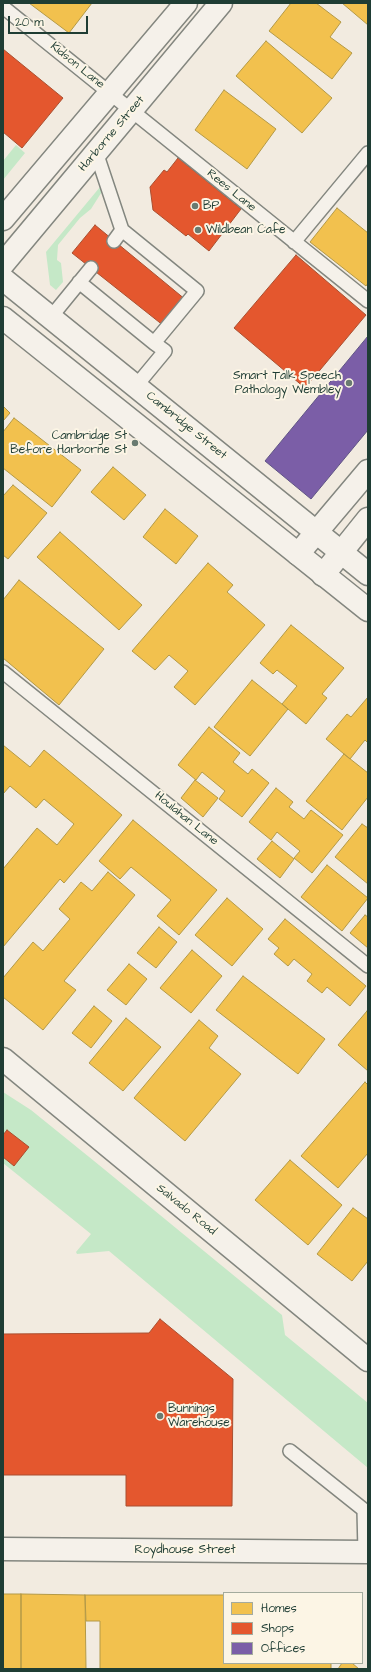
<!DOCTYPE html>
<html>
<head>
<meta charset="utf-8">
<style>
	body { margin:0 }
	#map { position:relative; width:371px; height:1672px; overflow:hidden; background:#f2ebe0; font-family:"Architects Daughter",sans-serif }
	canvas { display:block }
	.frame { position:absolute; inset:0; border:4px solid #1f3d34; pointer-events:none }
	.legend { position:absolute; left:223px; top:1592px; width:140px; height:72px; box-sizing:border-box; background:#fcf5e5; border:1px solid #a4ab9e; margin:0; padding:5px 7px; list-style:none; font-size:12px; color:#1f3d34 }
	.legend li { display:flex; align-items:center; gap:8px; height:20px }
	.legend b { width:20px; border:1px solid #a4ab9e }
	.scale { position:absolute; left:8px; top:16px; width:80px; height:18px; box-sizing:border-box; border:2px solid #1f3d34; border-top:0; padding-left:5px; font-size:12px; line-height:14px; white-space:nowrap; color:#1f3d34; -webkit-text-stroke:3px #fcf5e5; paint-order:stroke }
</style>
</head>
<body>
<div id="map">
<canvas width="371" height="1672"></canvas>
<div class="frame"></div>
<ul class="legend">
<li><b style="height:11px;background:#f2c14e"></b>Homes</li>
<li><b style="height:11px;background:#e4572e"></b>Shops</li>
<li><b style="height:11px;background:#7b5ea7"></b>Offices</li>
</ul>
<div class="scale">20 m</div>
</div>
<script>
const ctx = document.querySelector('canvas').getContext('2d');
ctx.lineJoin = 'round';
function fillPath(path, color) {
  ctx.fillStyle = color;
  ctx.fill(path, 'evenodd');
}
function shape(rows) {
  const path = new Path2D();
  for (const r of rows) {
    path.moveTo(r[0], r[1]);
    for (let i = 2; i < r.length; i += 2) path.lineTo(r[i], r[i + 1]);
  }
  return path;
}
function trace(path, color, width, dash) {
  ctx.strokeStyle = color;
  ctx.lineWidth = width;
  ctx.lineCap = dash ? 'butt' : 'round';
  ctx.setLineDash(dash || []);
  ctx.stroke(path);
}
function write(font, color, halo, rows, align = 'center') {
  ctx.font = font + ' "Architects Daughter",sans-serif';
  ctx.lineWidth = 4;
  ctx.setLineDash([]);
  ctx.textBaseline = 'middle';
  ctx.strokeStyle = halo;
  ctx.fillStyle = color;
  for (const [text, x, y, turn = 0] of rows) {
    ctx.save();
    ctx.translate(x, y);
    ctx.rotate((+turn || 0) * Math.PI / 180);
    ctx.textAlign = isNaN(turn) ? turn : align;
    if (halo) ctx.strokeText(text, 0, 0);
    ctx.fillText(text, 0, 0);
    ctx.restore();
  }
}
fillPath(shape([
	[16,145,25,153,3,180,3,161],
	[100,187,103,190,91,209,80,218,58,245,57,260,61,263,63,282,56,290,50,285,46,252],
	[3,1092,31,1110,99,1165,282,1315,285,1335,368,1403,368,1468,109,1251,77,1254,76,1252,91,1234,3,1163]
]), '#c5e8c7');
const homes = shape([
	[29,3,92,3,69,33,29,3],
	[291,3,316,3,341,22,330,37,352,53,332,79,269,31,291,3],
	[342,3,368,3,368,25,342,3],
	[266,41,332,98,302,133,236,76,266,41],
	[224,90,276,129,247,169,195,130,224,90],
	[337,208,368,233,368,283,366,286,310,242,337,208],
	[3,406,10,413,3,421,3,406],
	[14,418,81,470,52,507,3,468,3,432,14,418],
	[113,467,146,495,124,520,91,492,113,467],
	[13,485,47,513,8,559,3,555,3,496,13,485],
	[165,509,198,536,176,564,143,537,165,509],
	[60,532,142,605,119,630,37,557,60,532],
	[208,563,233,585,227,592,265,625,195,705,174,687,188,671,169,655,155,670,132,651,208,563],
	[19,580,104,649,59,705,3,658,3,600,19,580],
	[291,625,344,668,322,694,327,698,306,724,282,704,297,686,277,670,273,674,260,663,291,625],
	[252,680,288,709,250,756,214,727,252,680],
	[368,697,368,743,365,740,350,759,326,739,347,714,351,717,368,697],
	[209,727,240,753,233,762,248,774,252,769,269,783,242,817,219,799,225,791,202,772,196,780,178,765,209,727],
	[3,745,30,767,44,750,122,815,64,883,60,879,3,947,3,869,37,828,57,845,74,824,44,799,36,808,10,786,3,794,3,745],
	[344,754,368,773,368,797,342,830,306,801,344,754],
	[195,780,218,798,203,817,181,798,195,780],
	[276,788,293,802,289,807,304,819,311,810,343,835,312,873,294,858,300,851,277,832,271,840,249,822,276,788],
	[133,820,217,890,179,935,157,916,171,900,131,867,120,879,99,861,133,820],
	[362,824,368,828,368,884,335,857,362,824],
	[272,841,294,859,280,878,257,859,272,841],
	[327,865,368,898,342,931,301,897,327,865],
	[108,872,135,895,64,981,76,990,43,1030,3,997,3,978,33,942,43,951,70,919,59,909,81,882,92,891,108,872],
	[227,898,263,929,232,966,195,935,227,898],
	[365,915,368,917,368,948,350,933,365,915],
	[285,919,366,986,350,1006,327,987,322,993,307,981,312,974,294,959,288,966,274,954,279,948,268,939,285,919],
	[159,927,177,942,156,968,137,953,159,927],
	[192,950,222,976,191,1013,160,988,192,950],
	[129,964,147,979,126,1005,107,990,129,964],
	[243,976,325,1039,298,1074,216,1010,243,976],
	[94,1006,112,1021,91,1048,72,1033,94,1006],
	[367,1011,368,1012,368,1071,338,1045,367,1011],
	[126,1018,161,1047,123,1091,89,1063,126,1018],
	[199,1020,218,1036,209,1048,241,1074,185,1141,134,1098,199,1020],
	[365,1082,368,1085,368,1153,338,1188,301,1156,365,1082],
	[290,1160,342,1205,308,1245,255,1200,290,1160],
	[353,1208,368,1219,368,1261,352,1281,317,1254,353,1208],
	[3,1594,21,1594,21,1669,3,1669,3,1594],
	[21,1594,85,1595,86,1669,21,1669,21,1594],
	[85,1595,224,1595,224,1663,331,1663,331,1669,100,1669,100,1621,86,1621,85,1595],
	[342,1663,352,1663,359,1669,338,1669,342,1663]
]);
fillPath(homes, '#f2c14e');
trace(homes, '#b39946', 1);
const shops = shape([
	[3,49,63,98,22,148,3,132,3,49],
	[178,158,241,209,209,251,188,234,186,236,153,210,150,187,164,170,167,172,178,158],
	[95,225,186,300,164,326,72,253,95,225],
	[296,255,366,315,305,388,234,328,296,255],
	[7,1130,29,1147,14,1166,3,1157,3,1135,7,1130],
	[160,1319,233,1379,232,1506,126,1506,126,1475,3,1475,3,1334,149,1333,160,1319]
]);
fillPath(shops, '#e4572e');
trace(shops, '#a94f30', 1);
const offices = shape([
	[368,336,368,430,311,499,265,461,368,336]
]);
fillPath(offices, '#7b5ea7');
trace(offices, '#5f5484', 1);
const lane = shape([
	[3,7,368,301],
	[96,152,122,230,114,241],
	[122,230,197,291,154,343,165,351,136,386],
	[294,242,368,153],
	[79,282,154,343],
	[51,317,91,268],
	[3,672,368,966],
	[290,1451,364,1510,365,1552]
]);
const street = shape([
	[298,554,368,471],
	[323,575,368,519],
	[3,1549,368,1552]
]);
const primary = shape([
	[3,219,186,3],
	[3,264,221,3],
	[3,279,368,574],
	[3,318,368,610],
	[3,1059,368,1360]
]);
trace(lane, '#83867f', 16);
trace(street, '#83867f', 25);
trace(primary, '#83867f', 25);
trace(lane, '#f5f1ea', 13);
trace(street, '#f5f1ea', 22);
trace(primary, '#f5f1ea', 22);
for (const [x, y, r, color] of [
	[195,206,4,"#697a70"],
	[198,230,4,"#697a70"],
	[349,383,4,"#697a70"],
	[135,443,4,"#697a70"],
	[160,1416,4,"#697a70"]
]) {
  const dot = new Path2D();
  dot.arc(x, y, r, 0, 2 * Math.PI);
  ctx.fillStyle = color;
  ctx.fill(dot);
  trace(dot, '#fcf5e5', 1.5);
}
write('12px', '#1f3d34', '#fcf5e5', [
	["Kidson Lane",77,66,39],
	["Harborne Street",112,134,-50],
	["Rees Lane",231,191,39],
	["Cambridge Street",186,426,39],
	["Houlahan Lane",186,819,39],
	["Salvado Road",186,1210,39],
	["Roydhouse Street",185,1550]
]);
write('12px', '#1f3d34', '#fcf5e5', [
	["BP",203,206],
	["Wildbean Cafe",206,230],
	["Smart Talk Speech",341,376,"right"],
	["Pathology Wembley",341,390,"right"],
	["Cambridge St",127,436,"right"],
	["Before Harborne St",127,450,"right"],
	["Bunnings",168,1409],
	["Warehouse",168,1423]
], 'left');
</script>
</body>
</html>
